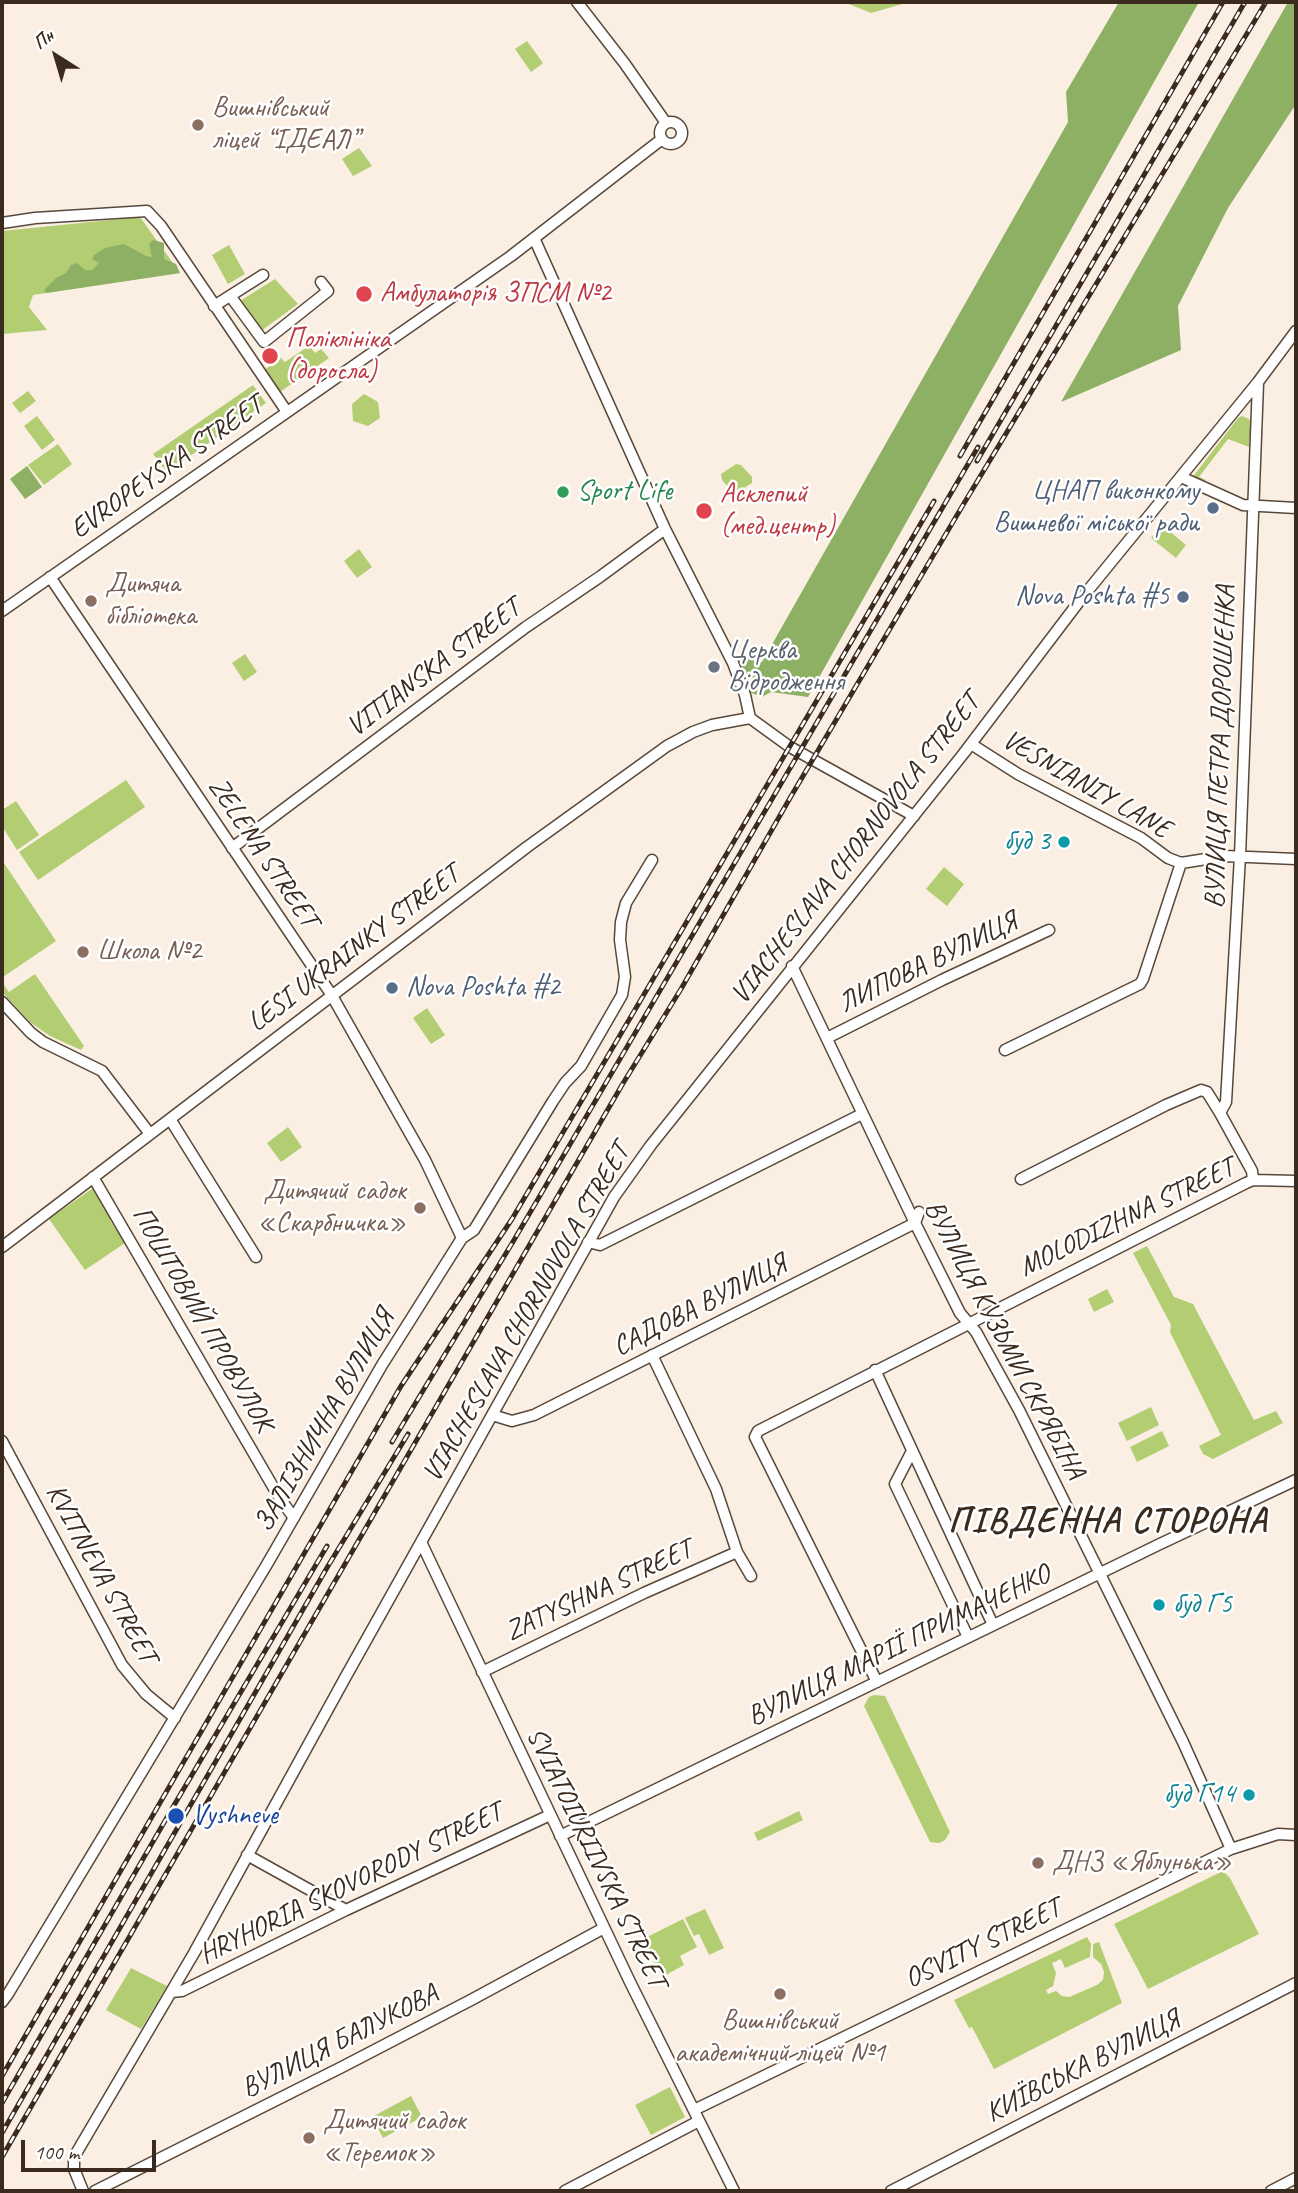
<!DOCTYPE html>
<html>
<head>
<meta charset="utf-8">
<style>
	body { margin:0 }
	#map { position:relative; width:1298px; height:2193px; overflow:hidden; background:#faefe2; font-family:Caveat,sans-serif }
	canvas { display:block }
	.frame { position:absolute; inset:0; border:4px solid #3b2a1e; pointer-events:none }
	.north { position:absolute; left:21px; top:21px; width:70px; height:70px; -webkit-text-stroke:5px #fff; paint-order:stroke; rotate:323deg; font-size:19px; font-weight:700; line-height:28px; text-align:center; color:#3b2a1e }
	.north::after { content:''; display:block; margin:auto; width:24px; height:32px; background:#3b2a1e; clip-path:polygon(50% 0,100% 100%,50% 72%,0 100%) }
	.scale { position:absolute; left:21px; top:2140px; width:135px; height:32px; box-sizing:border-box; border:4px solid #3b2a1e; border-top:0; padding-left:9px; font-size:21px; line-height:24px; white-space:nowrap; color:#3b2a1e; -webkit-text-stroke:5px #fff; paint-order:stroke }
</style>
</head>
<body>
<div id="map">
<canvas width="1298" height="2193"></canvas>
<div class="frame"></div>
<div class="north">Пн</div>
<div class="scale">100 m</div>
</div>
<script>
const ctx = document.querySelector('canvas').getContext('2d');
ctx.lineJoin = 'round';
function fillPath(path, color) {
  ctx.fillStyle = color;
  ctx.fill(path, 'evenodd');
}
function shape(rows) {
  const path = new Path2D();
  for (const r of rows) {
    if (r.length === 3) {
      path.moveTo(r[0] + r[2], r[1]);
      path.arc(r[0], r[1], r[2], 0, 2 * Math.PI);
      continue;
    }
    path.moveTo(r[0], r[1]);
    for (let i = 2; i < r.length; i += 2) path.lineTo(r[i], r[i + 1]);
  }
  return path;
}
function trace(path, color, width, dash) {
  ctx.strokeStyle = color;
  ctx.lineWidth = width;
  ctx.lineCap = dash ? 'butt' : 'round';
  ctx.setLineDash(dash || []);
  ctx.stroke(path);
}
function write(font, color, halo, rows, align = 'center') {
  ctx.font = font + ' Caveat,sans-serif';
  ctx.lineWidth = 5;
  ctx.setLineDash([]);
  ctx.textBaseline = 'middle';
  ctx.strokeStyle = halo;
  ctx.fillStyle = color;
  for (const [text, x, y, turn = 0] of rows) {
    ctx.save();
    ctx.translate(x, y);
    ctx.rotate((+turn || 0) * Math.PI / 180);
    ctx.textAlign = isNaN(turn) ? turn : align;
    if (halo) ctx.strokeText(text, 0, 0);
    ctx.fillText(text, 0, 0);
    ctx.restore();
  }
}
fillPath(shape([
	[844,2,909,2,871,13],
	[527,41,543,63,531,72,515,49],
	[359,148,372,166,353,176,342,159],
	[140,217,180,273,33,295,29,307,47,330,2,334,2,231],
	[229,245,245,274,228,284,212,255],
	[275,279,298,304,261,331,240,301],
	[309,346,315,353,321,349,329,358,280,392,264,370,281,358,285,362],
	[253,385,266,403,167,472,153,454],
	[28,391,36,401,20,413,12,403],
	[364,394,378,402,380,418,368,426,353,421,352,404],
	[37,416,55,440,42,450,24,426],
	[1242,416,1249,419,1251,424,1249,447,1228,439,1199,477,1206,480,1204,482,1192,478,1238,418],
	[58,444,72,464,44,485,28,465],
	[736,464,741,465,752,477,752,483,736,493,732,492,722,480,721,474],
	[1162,525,1186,545,1176,558,1151,538],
	[359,549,372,567,357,578,344,561],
	[245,654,257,672,244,681,232,663],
	[126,780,145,807,38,880,19,852],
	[16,801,39,835,17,850,2,826,2,810],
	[2,860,56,941,3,977,2,975],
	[944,867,964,884,947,906,926,889],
	[35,974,84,1046,81,1050,50,1036,30,1022,2,992,2,982,9,992],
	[427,1008,445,1035,431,1044,413,1018],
	[288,1127,302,1147,281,1162,267,1143],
	[93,1188,113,1217,110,1220,125,1243,85,1270,49,1219],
	[1147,1246,1174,1297,1193,1304,1254,1420,1276,1411,1283,1423,1213,1459,1203,1454,1199,1446,1221,1435,1170,1332,1171,1325,1133,1253],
	[1107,1289,1114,1302,1094,1312,1088,1299],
	[1151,1407,1159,1425,1127,1441,1118,1423],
	[1162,1431,1169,1446,1137,1462,1130,1447],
	[874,1695,885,1696,950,1832,945,1840,939,1843,930,1842,864,1706,869,1697],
	[799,1811,803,1820,758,1841,754,1833],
	[1223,1871,1230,1878,1259,1934,1148,1989,1114,1924],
	[705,1909,724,1948,709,1955,699,1934,694,1936,685,1918],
	[683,1919,697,1947,680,1956,684,1965,662,1977,643,1939],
	[1087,1937,1091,1944,1090,1957,1065,1968,1061,1959,1052,1963,1056,1973,1053,1986,1046,1990,1048,1994,1056,1991,1062,1996,1069,1997,1097,1985,1103,1980,1104,1972,1101,1964,1093,1957,1093,1944,1099,1942,1122,2003,994,2069,972,2027,969,2028,954,2000],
	[131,1968,167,1986,141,2029,106,2010],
	[670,2087,685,2117,651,2135,635,2105],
	[411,2096,422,2117,383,2138,372,2117]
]), '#b3cd73');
fillPath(shape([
	[1119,2,1199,2,808,697,771,692,762,697,747,691,736,663,743,653,762,662,1068,122,1066,92],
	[1288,2,1296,2,1296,104,1228,208,1178,306,1181,350,1061,402],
	[153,240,164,243,164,259,176,264,180,273,46,293,44,290,56,278,66,273,71,265,77,263,85,270,92,270,99,263,92,259,94,255,105,248,124,244,146,256,152,257,149,244],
	[27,466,42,487,25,499,10,479]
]), '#8eb065');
const minor = shape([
	[577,2,625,64,666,123],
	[671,133,11],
	[2,223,35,218,147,211,161,226,287,412],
	[534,238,665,529,733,663,745,695,750,718,790,747,914,816],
	[231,297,264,342,328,291,321,282],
	[214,306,263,275],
	[1181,477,1243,505,1296,508],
	[50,577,331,994,425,1160,462,1238],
	[2,611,511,256,662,139],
	[971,744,1018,774,1141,838,1168,858,1181,863,1225,856,1296,859],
	[232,848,526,627,601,576,665,529],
	[792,966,915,1223,960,1313,976,1332,1019,1410,1183,1742,1231,1849],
	[2,1002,31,1033,43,1042,102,1071,150,1134],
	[827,1038,942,980,1049,930],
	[1005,1050,1140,984,1143,979,1181,863],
	[1220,1113,1226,1102,1240,856,1258,383],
	[170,1119,256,1257],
	[93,1177,279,1497,294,1518],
	[1021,1179,1166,1105,1201,1090,1207,1092,1220,1113,1252,1171,1253,1180],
	[588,1242,600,1245,862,1114],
	[2,1247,527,847,667,746,693,732,712,725,750,718],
	[652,1355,716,1489,737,1552,751,1576],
	[875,1370,993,1625],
	[492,1415,512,1421,534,1415,915,1223,919,1212],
	[2,1441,122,1665,146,1694,175,1718],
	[912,1451,895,1484,968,1637],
	[421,1542,630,1982,734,2191],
	[482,1672,644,1593,737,1552],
	[877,1682,755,1437,758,1431,1246,1183,1253,1180,1296,1181],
	[560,1836,1160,1544,1296,1480],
	[247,1855,346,1910],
	[171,1992,182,1991,346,1910,550,1815],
	[2,2002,8,1994,266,1566,382,1365,462,1238,474,1230,553,1101,565,1083,581,1066,622,995,625,977,620,940,621,922,626,903,652,860],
	[694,2110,1231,1849,1278,1834,1296,1835],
	[83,2191,74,2169,74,2157,194,1953,345,1678,614,1197,651,1145,964,753,1081,599,1258,382,1296,331],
	[95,2191,342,2067,471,2000,604,1928],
	[565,2191,699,2121],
	[891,2191,1296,1983],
	[1271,2191,1296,2178]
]);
trace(minor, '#58483b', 13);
trace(minor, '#fff', 10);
const rail = shape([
	[960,456,1223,2],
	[977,461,1245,2],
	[392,1442,514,1240,978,447],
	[2,2076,401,1386,512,1219,934,501],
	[2,2103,173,1807,327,1546],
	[2,2133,328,1566,408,1434],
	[2,2157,622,1085,681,989,790,798,963,505,1266,2]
]);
trace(rail, '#3b2a1e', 5);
trace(rail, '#fff', 2.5, [8]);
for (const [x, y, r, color] of [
	[198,125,7,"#8d6e63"],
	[364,294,9,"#e0444e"],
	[270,356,9,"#e0444e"],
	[563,492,7,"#2e9e5b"],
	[1213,508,7,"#5c6f8a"],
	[704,511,9,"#e0444e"],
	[1183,597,7,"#5c6f8a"],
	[91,601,7,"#8d6e63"],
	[714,667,7,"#6b7280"],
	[1064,842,7,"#0f9aa8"],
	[83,952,7,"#8d6e63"],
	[392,988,7,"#5c6f8a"],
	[420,1208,7,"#8d6e63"],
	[1159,1605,7,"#0f9aa8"],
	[1249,1795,7,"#0f9aa8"],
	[176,1816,9,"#1a4fb4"],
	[1038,1863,7,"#8d6e63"],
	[780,1994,7,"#8d6e63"],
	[309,2138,7,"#8d6e63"]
]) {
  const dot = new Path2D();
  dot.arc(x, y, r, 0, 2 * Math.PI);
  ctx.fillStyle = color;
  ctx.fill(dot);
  trace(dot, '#fff', 2.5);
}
write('28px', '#785e54', '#fff', [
	["Вишнівський",212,109],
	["ліцей “ІДЕАЛ”",212,141],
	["Дитяча",105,585],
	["бібліотека",105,617],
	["Школа №2",97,952],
	["Дитячий садок",406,1192,"right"],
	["«Скарбничка»",406,1224,"right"],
	["ДНЗ «Яблунька»",1052,1863],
	["Вишнівський",780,2022,"center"],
	["академічний ліцей №1",780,2054,"center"],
	["Дитячий садок",323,2122],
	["«Теремок»",323,2154]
], 'left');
write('28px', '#be3a42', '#fff', [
	["Амбулаторія ЗПСМ №2",380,294],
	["Поліклініка",286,340],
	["(доросла)",286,372],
	["Асклепий",720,495],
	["(мед.центр)",720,527]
], 'left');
write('28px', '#3b2a1e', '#fff', [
	["EVROPEYSKA STREET",167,468,-35],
	["VITIANSKA STREET",434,668,-37],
	["ВУЛИЦЯ ПЕТРА ДОРОШЕНКА",1221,747,-88],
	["VESNIANIY LANE",1086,785,30],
	["VIACHESLAVA CHORNOVOLA STREET",856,849,-52],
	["ZELENA STREET",263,853,56],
	["LESI UKRAINKY STREET",354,949,-37],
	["ЛИПОВА ВУЛИЦЯ",928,963,-26],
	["MOLODIZHNA STREET",1127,1218,-26],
	["САДОВА ВУЛИЦЯ",700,1306,-27],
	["VIACHESLAVA CHORNOVOLA STREET",527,1313,-60],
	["ПОШТОВИЙ ПРОВУЛОК",202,1319,60],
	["ВУЛИЦЯ КУЗЬМИ СКРЯБІНА",1004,1340,62],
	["ЗАЛІЗНИЧНА ВУЛИЦЯ",325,1421,-60],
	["KVITNEVA STREET",101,1574,61],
	["ZATYSHNA STREET",599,1591,-25],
	["ВУЛИЦЯ МАРІЇ ПРИМАЧЕНКО",899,1646,-26],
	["SVIATOIURIIVSKA STREET",596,1858,64],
	["HRYHORIA SKOVORODY STREET",351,1884,-26],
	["OSVITY STREET",983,1944,-26],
	["ВУЛИЦЯ БАЛУКОВА",340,2042,-27],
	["КИЇВСЬКА ВУЛИЦЯ",1083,2067,-27]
]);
write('28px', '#27864d', '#fff', [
	["Sport Life",577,492]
], 'left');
write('28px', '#4e5e75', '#fff', [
	["ЦНАП виконкому",1199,492],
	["Вишневої міської ради",1199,524],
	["Nova Poshta #5",1169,597],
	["Nova Poshta #2",406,988,"left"]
], 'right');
write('28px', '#5b616d', '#fff', [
	["Церква",728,651],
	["Відродження",728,683]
], 'left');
write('28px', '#0d838f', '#fff', [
	["буд 3",1050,842],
	["буд Г5",1173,1605,"left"],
	["буд Г14",1235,1795]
], 'right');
write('28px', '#164399', '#fff', [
	["Vyshneve",192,1816]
], 'left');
ctx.letterSpacing = '2px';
write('bold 35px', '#3b2a1e', '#fff', [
	["ПІВДЕННА СТОРОНА",1108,1522]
]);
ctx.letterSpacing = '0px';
</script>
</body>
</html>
